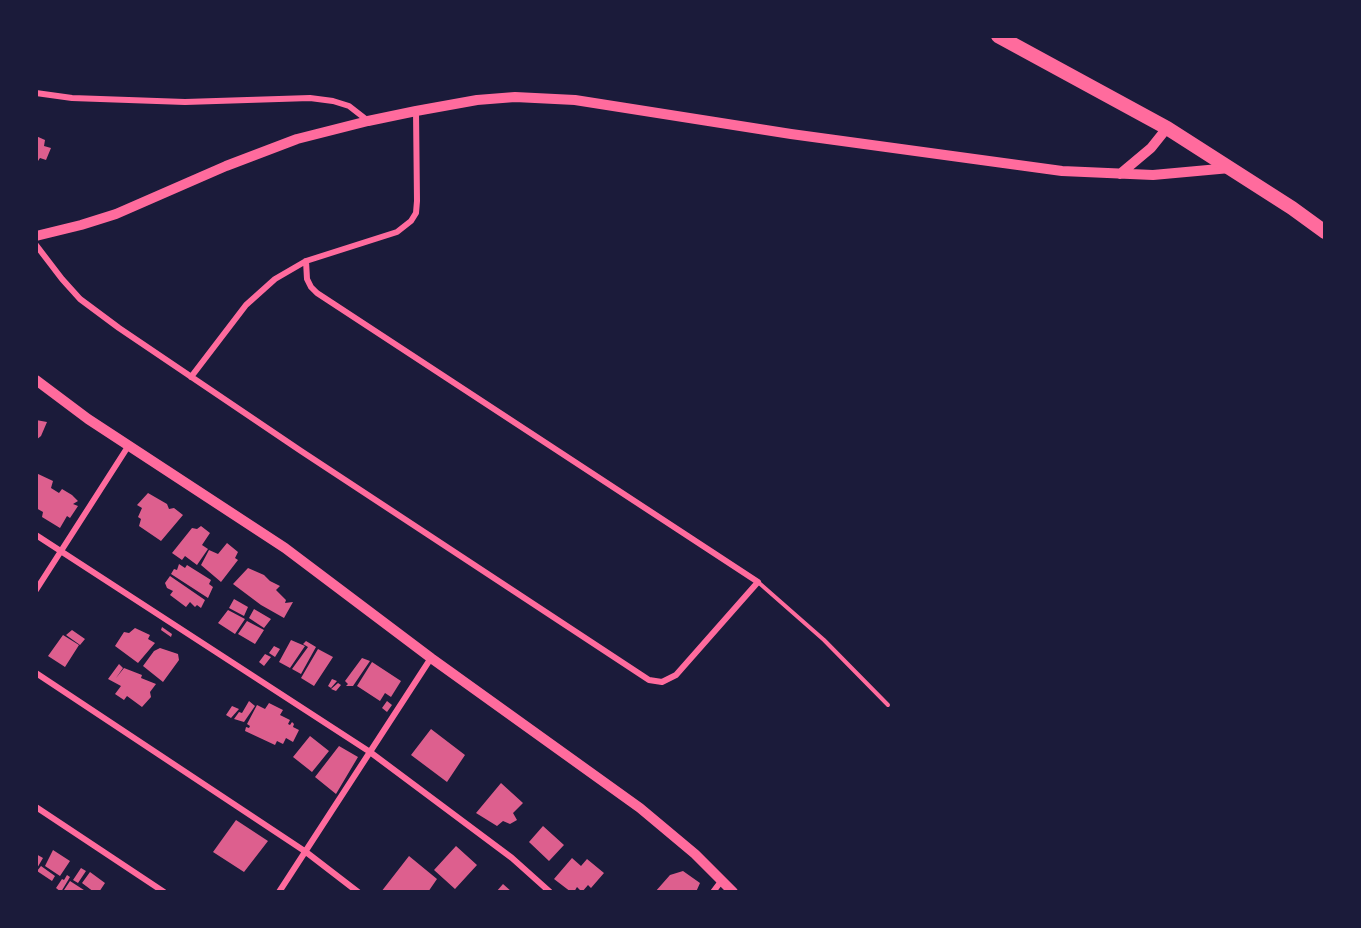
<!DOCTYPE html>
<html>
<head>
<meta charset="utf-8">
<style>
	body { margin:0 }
	#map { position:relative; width:1361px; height:928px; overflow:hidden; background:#1b1b3a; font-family:"DejaVu Sans",sans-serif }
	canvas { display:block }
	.frame { position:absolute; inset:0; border:38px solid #1b1b3a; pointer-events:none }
</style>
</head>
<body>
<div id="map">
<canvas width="1361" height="928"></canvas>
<div class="frame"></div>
</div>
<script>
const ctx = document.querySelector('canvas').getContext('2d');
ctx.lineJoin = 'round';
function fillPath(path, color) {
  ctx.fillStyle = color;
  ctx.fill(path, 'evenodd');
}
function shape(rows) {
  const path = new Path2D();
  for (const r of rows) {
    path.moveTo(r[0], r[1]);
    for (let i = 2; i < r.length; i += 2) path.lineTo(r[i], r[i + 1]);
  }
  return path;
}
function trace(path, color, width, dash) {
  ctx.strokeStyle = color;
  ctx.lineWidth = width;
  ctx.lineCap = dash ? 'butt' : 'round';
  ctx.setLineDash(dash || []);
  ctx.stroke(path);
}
fillPath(shape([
	[36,136,45,140,44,146,51,148,46,160,40,158,38,161,36,161],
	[36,420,47,422,41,436,36,440],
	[36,473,53,481,51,488,59,493,62,489,72,495,78,501,73,504,78,506,70,518,67,516,60,528,42,517,43,512,36,508],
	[148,493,167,504,169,509,174,508,183,515,161,541,139,526,141,519,138,517,142,508,137,505],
	[201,526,210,533,202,545,208,549,197,565,185,556,182,560,172,553,192,528,197,529],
	[227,543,238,552,235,558,238,560,221,582,201,565,209,550,218,554],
	[179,564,185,568,187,565,211,580,209,584,213,587,208,598,171,574,174,569,177,570],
	[248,568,264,575,270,581,280,586,276,590,286,600,285,603,293,602,284,618,261,605,233,584],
	[170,576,205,600,201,608,197,605,195,607,190,602,186,607,170,595,173,591,167,588,165,583],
	[234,599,248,607,244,616,229,608],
	[254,609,271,619,264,628,249,618],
	[228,610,245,619,235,634,218,623],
	[247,621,264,630,255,644,238,634],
	[162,627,172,634,171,637,161,630],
	[135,628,150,635,148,639,155,643,138,663,115,646,124,632,129,633],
	[72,630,85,639,80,645,66,635],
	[63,635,79,645,65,667,48,656],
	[291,640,305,646,290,668,279,662],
	[306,641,316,647,301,674,292,669,308,647,303,644],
	[274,646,280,649,275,657,269,653],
	[160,648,178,654,179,660,163,682,143,666,154,651],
	[318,649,333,657,314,686,301,678],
	[265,654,271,657,264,666,259,662],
	[362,658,370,661,353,686,346,686,348,684,345,681],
	[372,662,401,681,391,697,385,693,380,701,357,686],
	[119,664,123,668,116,678,124,668,142,675,141,678,156,684,150,692,151,697,142,707,127,696,124,700,115,694,121,686,108,679],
	[332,679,337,681,331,688,328,686],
	[338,683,341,685,336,691,331,689],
	[249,701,255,706,244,722,234,719,239,712,242,713],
	[387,701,392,705,387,712,382,708],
	[269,703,283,710,280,715,290,720,288,724,290,725,292,722,294,724,293,727,299,730,293,742,286,738,283,744,277,741,275,745,245,731,246,727,249,728,250,726,247,724,257,705,265,709],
	[232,706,239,709,231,718,226,715],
	[431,729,465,755,447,782,411,755],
	[310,736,329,751,312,772,293,757],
	[339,746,358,757,336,794,315,777],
	[501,783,523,803,513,813,517,820,510,824,503,821,497,826,476,813],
	[236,820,268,841,244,872,213,852],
	[543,826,564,845,549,861,529,842],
	[456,846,477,865,455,889,434,870],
	[53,850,70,861,60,876,45,866],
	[36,854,43,858,36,870],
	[409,856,437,879,428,892,381,892],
	[572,858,581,866,587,859,604,873,591,888,588,885,582,892,577,887,574,892,571,892,554,879],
	[41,866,55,876,52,881,37,871],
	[81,868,86,871,78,883,73,880],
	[683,871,700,883,696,892,655,892,670,875],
	[90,872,105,883,99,892,94,892,82,883],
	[67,875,70,877,61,892,56,888,62,879,64,880],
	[70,881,87,892,67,892,64,890],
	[503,884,512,892,496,892]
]), '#dd5f8e');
trace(shape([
	[758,582,824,640,888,705]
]), '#ff6b9d', 4);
trace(shape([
	[36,93,72,98,185,102,310,98,333,101,349,106,367,120],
	[36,245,62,279,80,299,119,328,301,451,649,680,662,682,676,675,758,582,317,293,311,287,307,279,306,261],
	[191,377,246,305,275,279,306,261,397,232,411,221,416,213,417,201,416,111],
	[36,535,370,752,512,858,550,892],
	[36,590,129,445],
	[36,673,306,852,358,892],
	[36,807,164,892],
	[279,892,431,658],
	[713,892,722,880]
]), '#ff6b9d', 6);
trace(shape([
	[1120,174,1151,148,1167,128],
	[36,236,81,225,116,214,226,166,297,139,368,121,416,111,477,100,515,97,575,100,791,134,1062,171,1153,175,1230,168],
	[36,380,88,419,285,548,431,658,640,808,695,854,733,892]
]), '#ff6b9d', 10);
trace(shape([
	[998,36,1167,128,1292,208,1325,232]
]), '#ff6b9d', 14);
</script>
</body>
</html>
